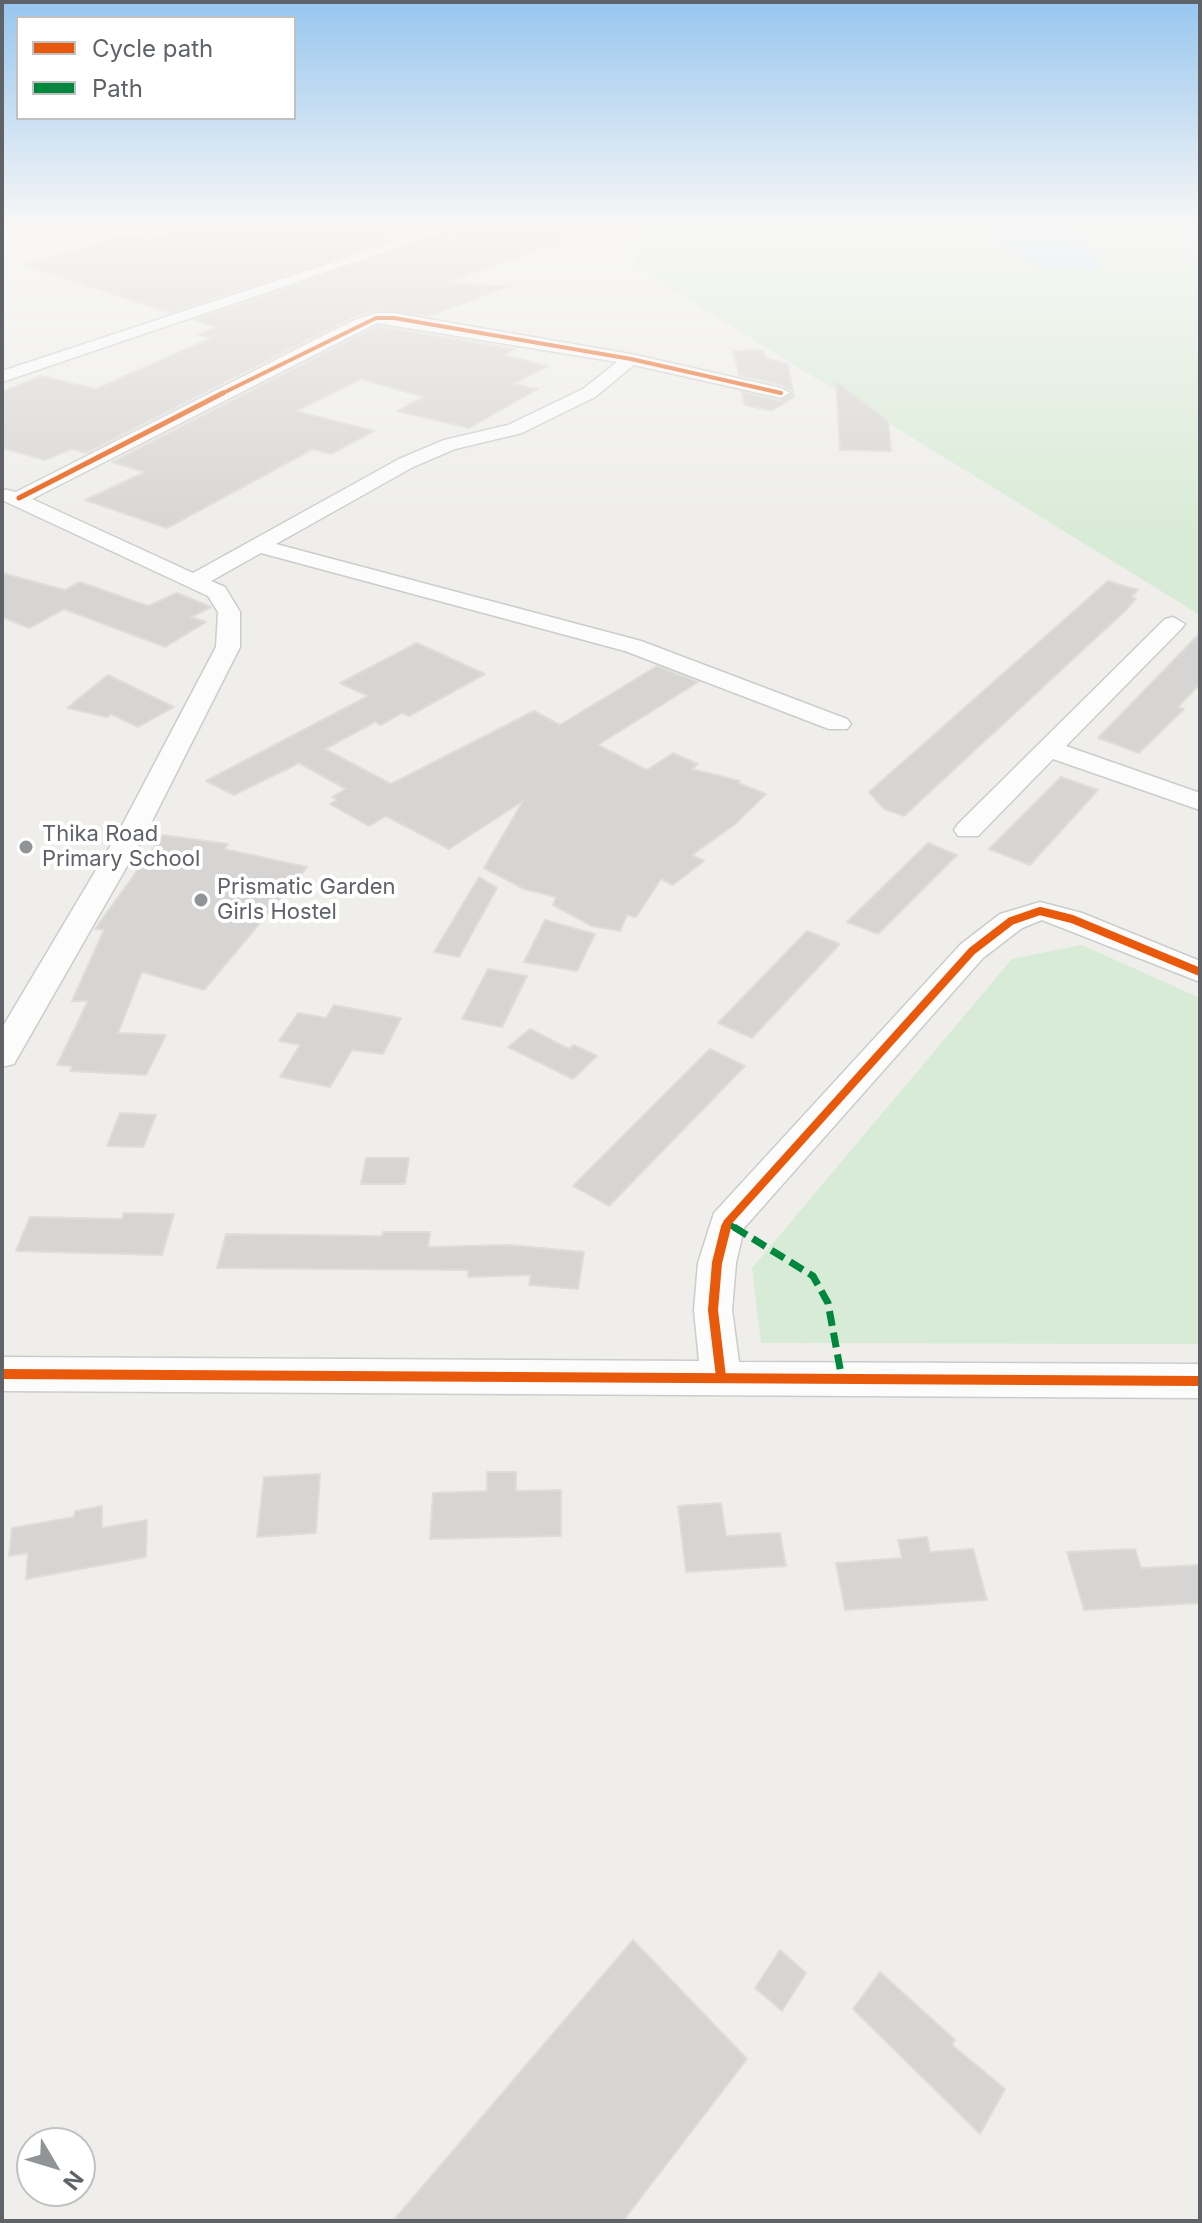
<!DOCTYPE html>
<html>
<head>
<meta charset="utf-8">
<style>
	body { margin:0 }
	#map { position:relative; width:1202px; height:2223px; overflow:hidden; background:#efeeea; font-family:Inter,sans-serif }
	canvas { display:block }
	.frame { position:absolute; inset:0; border:4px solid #5f6368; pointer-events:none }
	.legend { position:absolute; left:16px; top:16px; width:280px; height:104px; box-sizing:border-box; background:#fff; border:2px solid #bfc1c3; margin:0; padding:10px 14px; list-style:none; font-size:24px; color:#5f6368 }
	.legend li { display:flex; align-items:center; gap:16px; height:40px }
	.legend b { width:40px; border:2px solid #bfc1c3 }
	.north { position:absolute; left:16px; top:2127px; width:80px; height:80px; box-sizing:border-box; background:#fff; border:2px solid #bfc1c3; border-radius:50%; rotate:128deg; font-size:22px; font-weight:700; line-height:32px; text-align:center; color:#5f6368 }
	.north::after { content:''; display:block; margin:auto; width:28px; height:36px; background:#919496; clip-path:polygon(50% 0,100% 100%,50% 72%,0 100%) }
</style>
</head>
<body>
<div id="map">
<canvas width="1202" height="2223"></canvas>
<div class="frame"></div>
<ul class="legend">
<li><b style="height:10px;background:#e8590c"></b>Cycle path</li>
<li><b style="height:10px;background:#00873e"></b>Path</li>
</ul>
<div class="north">N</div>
</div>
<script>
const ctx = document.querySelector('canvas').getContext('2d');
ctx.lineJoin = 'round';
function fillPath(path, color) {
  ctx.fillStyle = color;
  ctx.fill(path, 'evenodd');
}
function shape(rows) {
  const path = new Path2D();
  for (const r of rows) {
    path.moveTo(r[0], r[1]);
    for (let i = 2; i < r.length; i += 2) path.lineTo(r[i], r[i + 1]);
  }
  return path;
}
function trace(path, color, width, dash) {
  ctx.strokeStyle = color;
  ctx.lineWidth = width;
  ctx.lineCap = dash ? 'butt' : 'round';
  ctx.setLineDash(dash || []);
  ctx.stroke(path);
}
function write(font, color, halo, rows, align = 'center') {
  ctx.font = font + ' Inter,sans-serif';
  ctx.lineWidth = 8;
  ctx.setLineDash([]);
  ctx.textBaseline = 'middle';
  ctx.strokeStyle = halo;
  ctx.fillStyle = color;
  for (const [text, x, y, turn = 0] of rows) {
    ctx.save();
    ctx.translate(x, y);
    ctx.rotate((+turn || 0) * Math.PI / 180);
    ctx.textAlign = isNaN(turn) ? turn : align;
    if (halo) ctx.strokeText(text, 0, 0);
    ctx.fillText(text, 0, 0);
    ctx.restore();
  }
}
fillPath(shape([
	[638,225,1200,225,1200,615,637,268],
	[1082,945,1200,998,1200,1344,761,1343,752,1268,1012,959]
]), '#d8ebd6');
fillPath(shape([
	[983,225,1069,225,1101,263,1096,270,1042,266,1014,254]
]), '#bfe0f9');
const building = shape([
	[197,225,437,225,170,313,24,265,128,235,145,240,197,225],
	[468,225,600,225,601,228,443,283,510,286,429,316,376,310,351,318,86,453,71,449,45,460,2,448,2,392,41,376,96,389,211,338,198,335,216,327,194,320,468,225],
	[377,326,514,349,504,355,548,366,513,384,538,389,469,428,397,411,424,397,361,379,296,411,374,431,331,454,313,449,167,528,85,500,145,472,112,462,377,326],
	[763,350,766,358,788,364,793,392,782,385,739,375,733,351,763,350],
	[836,381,888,421,891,451,840,450,836,381],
	[742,392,780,401,793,393,794,397,771,411,745,405,742,392],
	[2,573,65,590,80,582,148,606,177,593,211,607,191,617,206,622,165,647,64,609,29,628,2,617,2,573],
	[1108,581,1138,590,1131,597,1136,598,1127,609,904,816,884,809,869,792,1108,581],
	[1200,633,1200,684,1178,707,1184,709,1139,753,1098,738,1200,633],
	[417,643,485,674,409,716,402,713,381,725,375,722,325,749,391,784,534,711,560,725,657,666,698,682,598,745,647,770,673,753,698,764,692,769,740,781,738,783,766,794,734,825,692,855,704,861,673,885,661,879,636,917,627,915,620,931,592,926,553,905,556,897,524,889,484,868,523,801,449,849,386,816,369,826,330,804,337,800,332,797,346,789,299,763,234,795,206,781,368,696,340,683,417,643],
	[108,675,174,707,138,727,111,714,107,717,67,708,108,675],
	[1061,777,1098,790,1030,865,989,849,1061,777],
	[163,835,228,844,224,849,307,867,204,990,142,972,118,1033,166,1035,146,1075,70,1071,72,1066,57,1065,88,1001,72,1001,104,930,95,929,163,835],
	[928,843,957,855,878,934,847,922,928,843],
	[479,877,497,888,459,957,434,952,479,877],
	[545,920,595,934,577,971,524,962,545,920],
	[807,931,840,944,752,1038,718,1023,807,931],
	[488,969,527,976,502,1027,462,1019,488,969],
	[334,1005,401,1018,383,1054,352,1050,330,1087,280,1077,300,1045,279,1041,298,1013,326,1018,334,1005],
	[530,1029,569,1049,574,1045,597,1056,573,1079,508,1047,530,1029],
	[710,1049,745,1066,609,1206,573,1186,710,1049],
	[120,1113,156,1115,143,1147,107,1146,120,1113],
	[366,1158,409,1158,405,1184,361,1184,366,1158],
	[124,1213,174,1214,162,1255,16,1251,30,1217,122,1219,124,1213],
	[383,1232,430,1232,428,1247,509,1245,584,1252,578,1289,529,1285,531,1275,468,1277,468,1270,217,1268,226,1234,382,1236,383,1232],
	[487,1472,516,1472,516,1491,561,1490,561,1536,430,1539,433,1493,487,1491,487,1472],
	[320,1474,316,1533,257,1537,264,1477,320,1474],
	[721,1503,726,1536,780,1533,786,1566,686,1572,678,1506,721,1503],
	[102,1506,102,1528,147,1520,146,1557,26,1579,28,1553,9,1556,12,1528,74,1517,75,1511,102,1506],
	[927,1537,930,1552,973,1549,987,1600,845,1610,836,1563,902,1558,898,1540,927,1537],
	[1135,1549,1141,1568,1200,1565,1200,1603,1084,1610,1067,1552,1135,1549],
	[633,1940,747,2059,623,2221,393,2221,633,1940],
	[780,1950,806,1973,782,2011,755,1988,780,1950],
	[880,1972,955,2040,952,2045,1005,2089,980,2134,853,2009,880,1972]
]);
fillPath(building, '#d6d5d3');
trace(building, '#deddd9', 2);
const minor = shape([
	[445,225,465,225,2,382,2,371,445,225],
	[376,313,394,313,631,354,781,388,790,393,781,398,634,365,595,397,522,433,455,449,413,467,276,544,641,641,847,719,851,724,847,729,829,729,625,651,261,553,211,581,225,587,240,612,240,647,146,833,14,1064,2,1067,2,1028,118,833,216,647,218,612,208,596,2,500,2,489,16,492,352,321,376,313],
	[377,323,617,362,583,389,508,425,444,440,399,459,193,573,32,499,377,323],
	[1173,617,1185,624,1181,629,1066,746,1200,793,1200,810,1053,759,978,836,958,836,954,830,958,824,1165,619,1173,617],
	[1040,902,1082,913,1200,961,1200,982,1042,920,1022,928,983,958,744,1228,736,1263,732,1310,739,1362,1200,1364,1200,1398,2,1391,2,1357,699,1361,694,1310,698,1263,714,1213,961,944,1000,914,1040,902]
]);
trace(minor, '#cbcccc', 3);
fillPath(minor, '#fdfcfc');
trace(shape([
	[727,1223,737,1229]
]), '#00873e', 6, [11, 6]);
trace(shape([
	[734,1227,813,1276,828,1303,842,1379]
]), '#00873e', 7, [15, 7]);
trace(shape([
	[219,395,376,318,394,318,631,359,781,393]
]), '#e8590c', 4);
trace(shape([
	[19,498,223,393]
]), '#e8590c', 5);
trace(shape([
	[725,1229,727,1223,972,951,1011,921,1040,911,1072,919,1200,972]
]), '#e8590c', 8);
trace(shape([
	[2,1374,1200,1381],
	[721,1377,713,1310,717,1263,726,1227]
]), '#e8590c', 10);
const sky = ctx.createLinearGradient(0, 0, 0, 536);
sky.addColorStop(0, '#97c6ef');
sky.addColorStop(0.42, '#f8f7f6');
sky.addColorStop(1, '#f8f7f600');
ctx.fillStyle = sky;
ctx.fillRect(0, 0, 1202, 536);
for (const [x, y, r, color] of [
	[26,847,8,"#919496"],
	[201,900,8,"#919496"]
]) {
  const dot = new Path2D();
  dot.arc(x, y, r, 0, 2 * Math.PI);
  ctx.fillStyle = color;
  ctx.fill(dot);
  trace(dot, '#fff', 3);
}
write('22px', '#5f6368', '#fff', [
	["Thika Road",42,834],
	["Primary School",42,859],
	["Prismatic Garden",217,887],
	["Girls Hostel",217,912]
], 'left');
</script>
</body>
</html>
